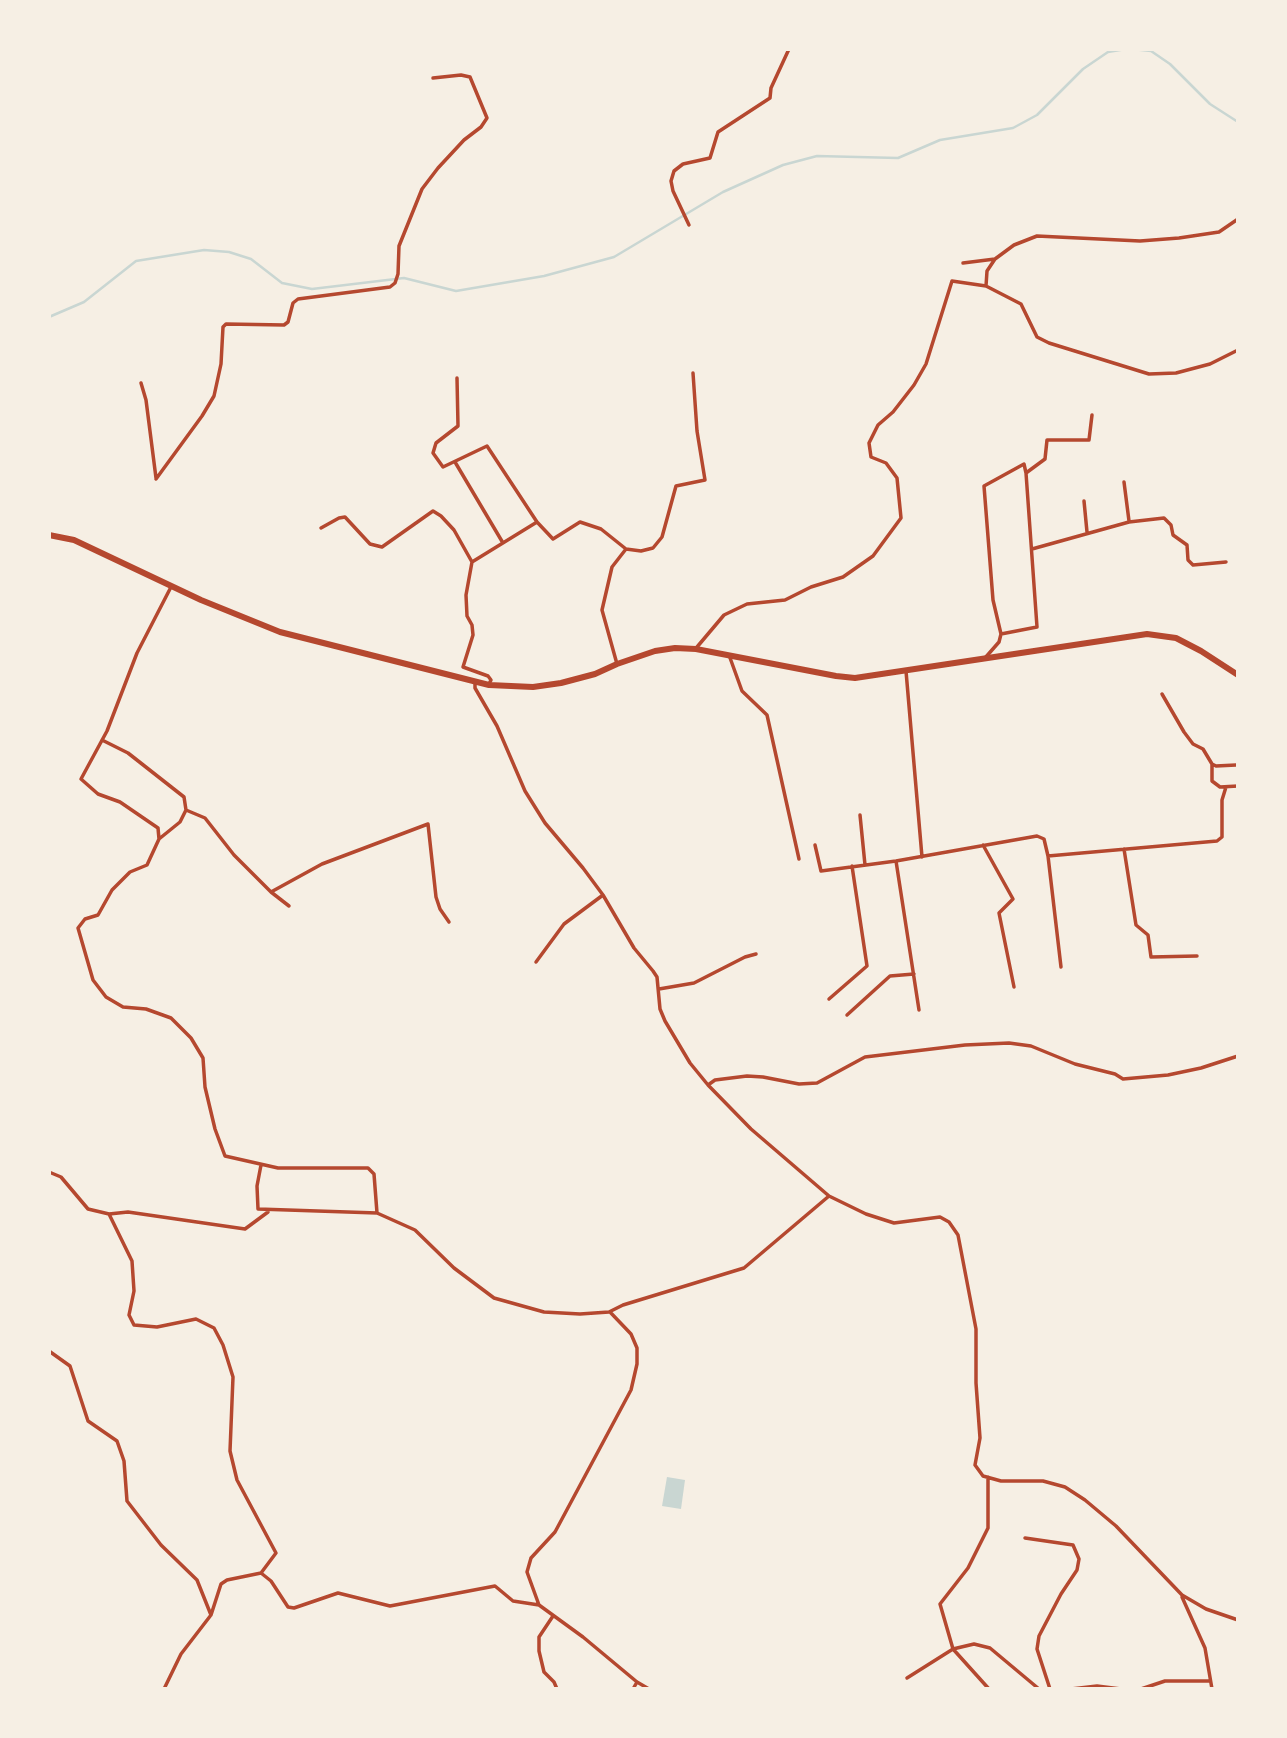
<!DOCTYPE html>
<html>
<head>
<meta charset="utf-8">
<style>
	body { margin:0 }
	#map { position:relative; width:1287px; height:1738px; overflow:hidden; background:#f6efe4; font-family:"Libre Baskerville",serif }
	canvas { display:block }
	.frame { position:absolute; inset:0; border:51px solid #f6efe4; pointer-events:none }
</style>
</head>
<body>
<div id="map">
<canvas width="1287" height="1738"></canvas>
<div class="frame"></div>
</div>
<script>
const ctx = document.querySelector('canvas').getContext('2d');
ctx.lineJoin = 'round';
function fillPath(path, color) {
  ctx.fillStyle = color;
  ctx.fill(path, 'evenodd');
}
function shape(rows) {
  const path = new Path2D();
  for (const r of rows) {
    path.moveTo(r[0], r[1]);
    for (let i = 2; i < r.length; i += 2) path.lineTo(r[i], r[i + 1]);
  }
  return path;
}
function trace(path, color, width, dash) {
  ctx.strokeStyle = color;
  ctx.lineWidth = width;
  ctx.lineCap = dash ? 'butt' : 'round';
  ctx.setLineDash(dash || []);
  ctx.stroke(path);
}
fillPath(shape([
	[667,1477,685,1480,681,1509,662,1506]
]), '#c9d6d2');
trace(shape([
	[1132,49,1151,51,1170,64,1210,104,1238,122],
	[49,317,84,302,136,261,204,250,229,252,251,259,282,283,312,289,404,278,456,291,544,276,614,257,723,192,783,165,817,156,898,158,940,140,1013,128,1037,115,1083,69,1108,52,1126,49]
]), '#c9d6d2', 2.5);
trace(shape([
	[689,225,673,191,671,181,674,171,683,164,710,158,718,132,770,98,771,88,789,49],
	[963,263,995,259,1014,245,1037,236,1140,241,1179,238,1219,232,1238,219],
	[986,286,1021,304,1037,337,1049,343,1149,374,1176,373,1210,364,1238,350],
	[457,378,458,426,436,443,433,453,443,467,487,446,537,522,553,539,580,522,601,529,626,549],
	[141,383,146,400,156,478],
	[455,462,503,543],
	[156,479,202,416,214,396,221,364,223,327,226,324,284,325,288,322,293,303,298,299,390,287,395,283,398,274,399,246,422,189,438,168,464,140,481,127,487,118,470,77,461,75,433,78],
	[1124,482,1129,521],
	[1084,501,1087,532],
	[321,528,339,518,345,517,370,544,382,547,433,511,441,516,454,530,472,562],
	[1032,549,1129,522,1164,518,1171,525,1173,535,1187,545,1188,560,1193,565,1226,562],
	[171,587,137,653,107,731,81,779,98,794,120,802,158,828,159,839,147,865,130,872,112,890,98,915,85,919,78,928,93,980,106,997,123,1007,146,1009,171,1018,191,1038,203,1058,205,1087,215,1129,225,1156,278,1168,368,1168,374,1174,377,1213],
	[1001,634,993,600,984,486,1024,464,1026,473,1045,459,1047,440,1089,440,1092,415],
	[697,647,724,615,747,604,785,600,811,587,843,577,873,556,901,518,897,478,886,463,871,457,869,443,878,425,893,412,914,385,926,364,952,281,986,286,987,271,995,259],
	[729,655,742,691,767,715,799,859],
	[985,658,999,642,1001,634,1037,627,1026,473],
	[617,664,602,610,612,567,626,549,641,551,653,548,662,537,676,486,705,480,697,431,693,373],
	[906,671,922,857],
	[475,682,475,688,497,726,525,791,545,823,583,868,603,895,634,948,653,971,657,977,660,1009,665,1021,690,1063,708,1085,751,1129,829,1196,866,1214,894,1223,940,1217,949,1222,958,1235,976,1329,976,1383,980,1438,975,1465,983,1476,1001,1481,1043,1481,1065,1487,1085,1500,1116,1526,1182,1595,1206,1609,1238,1620],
	[489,684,491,680,488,676,463,667,473,635,472,625,467,616,466,595,472,562,537,522],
	[1162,694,1184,732,1193,744,1203,749,1212,764,1216,766,1236,765],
	[102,740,128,753,184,797,186,810,180,822,159,839],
	[1212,764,1212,781,1220,787,1238,786],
	[186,810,205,818,234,855,271,892,289,906],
	[860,815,865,865],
	[815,845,821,871,896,861,1037,836,1044,839,1048,856],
	[983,845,1013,899,999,913,1014,987],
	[1124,849,1136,925,1148,935,1151,957,1197,956],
	[896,861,919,1010],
	[271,892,322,864,428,824,436,897,440,909,449,922],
	[536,962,564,924,603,895],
	[1061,967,1048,856,1217,841,1222,837,1222,800,1226,787],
	[659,989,694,983,745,957,756,954],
	[829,999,867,966,852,866],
	[847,1015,890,976,914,974],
	[708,1085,715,1080,747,1076,763,1077,799,1084,817,1083,865,1057,965,1045,1009,1043,1031,1046,1075,1064,1115,1074,1123,1079,1168,1075,1201,1068,1238,1056],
	[261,1165,257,1186,258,1209,377,1213,415,1230,454,1268,494,1298,544,1312,580,1314,609,1312,623,1305,744,1268,829,1196],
	[49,1172,61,1177,88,1209,109,1214,132,1261,134,1291,129,1315,134,1325,157,1327,196,1319,214,1328,223,1345,233,1377,230,1451,237,1480,276,1553,261,1573,227,1580,221,1584,211,1615],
	[109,1214,128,1212,245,1229,268,1212],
	[49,1351,70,1366,88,1421,117,1441,124,1461,127,1501,161,1545,197,1580,211,1615,181,1654,164,1689],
	[988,1477,988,1528,968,1568,940,1604,953,1649,989,1689],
	[1025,1538,1073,1545,1079,1559,1077,1570,1061,1594,1039,1636,1037,1649,1050,1689],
	[261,1573,271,1581,288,1607,294,1608,338,1593,390,1606,495,1586,513,1601,539,1605,583,1637,637,1682,649,1689],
	[1182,1597,1205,1648,1212,1689],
	[539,1605,527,1572,531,1558,555,1532,631,1390,637,1364,637,1348,631,1334,610,1312],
	[553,1616,539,1637,539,1651,544,1672,554,1682,557,1689],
	[49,1633,49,1655],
	[907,1678,953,1649,974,1644,990,1648,1039,1689],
	[633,1689,637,1682],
	[1071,1689,1097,1686,1121,1689],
	[1141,1689,1165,1681,1210,1681]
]), '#b5482f', 3.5);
trace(shape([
	[49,535,74,540,201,600,280,632,489,685,533,687,561,683,595,674,617,664,655,651,675,648,696,649,836,676,855,678,1147,634,1176,638,1201,651,1238,675]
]), '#b5482f', 6);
</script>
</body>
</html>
